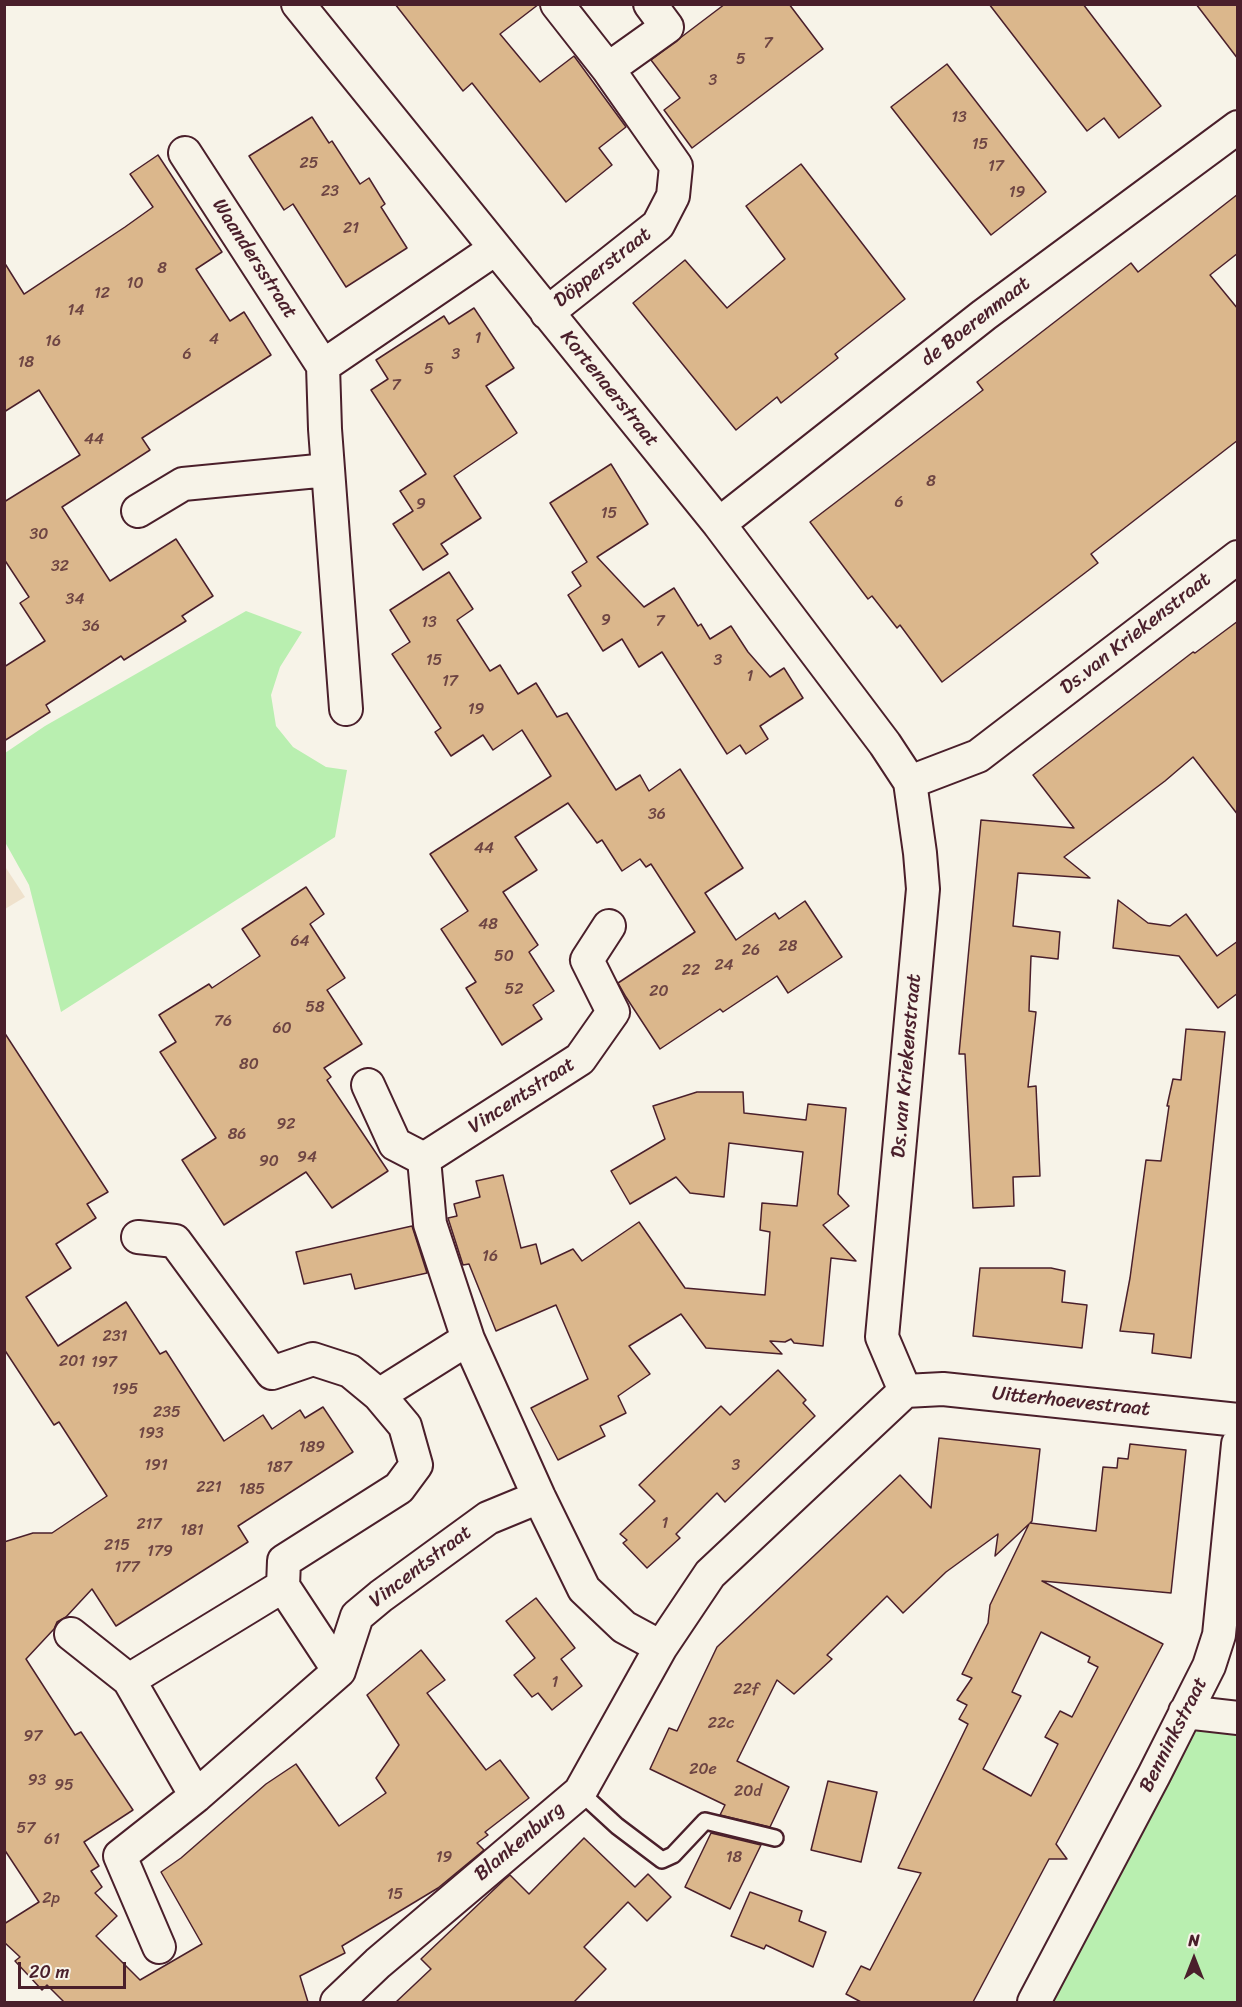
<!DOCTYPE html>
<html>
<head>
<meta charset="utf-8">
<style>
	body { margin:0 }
	#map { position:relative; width:1242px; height:2007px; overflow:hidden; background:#f7f3e8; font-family:Sriracha,sans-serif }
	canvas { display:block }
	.frame { position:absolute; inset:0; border:6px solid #4a1f2b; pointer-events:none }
	.north { position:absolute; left:1164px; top:1929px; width:60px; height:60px; -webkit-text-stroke:4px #f7f3e8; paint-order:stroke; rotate:0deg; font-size:16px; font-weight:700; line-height:24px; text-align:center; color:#4a1f2b }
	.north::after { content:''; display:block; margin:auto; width:21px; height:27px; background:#4a1f2b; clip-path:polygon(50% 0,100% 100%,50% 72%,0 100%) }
	.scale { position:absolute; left:18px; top:1962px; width:108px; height:27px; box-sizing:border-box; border:3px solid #4a1f2b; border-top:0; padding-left:8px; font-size:18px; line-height:21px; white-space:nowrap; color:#4a1f2b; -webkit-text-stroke:4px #f7f3e8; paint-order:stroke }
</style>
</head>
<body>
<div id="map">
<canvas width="1242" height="2007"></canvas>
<div class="frame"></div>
<div class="north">N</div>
<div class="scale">20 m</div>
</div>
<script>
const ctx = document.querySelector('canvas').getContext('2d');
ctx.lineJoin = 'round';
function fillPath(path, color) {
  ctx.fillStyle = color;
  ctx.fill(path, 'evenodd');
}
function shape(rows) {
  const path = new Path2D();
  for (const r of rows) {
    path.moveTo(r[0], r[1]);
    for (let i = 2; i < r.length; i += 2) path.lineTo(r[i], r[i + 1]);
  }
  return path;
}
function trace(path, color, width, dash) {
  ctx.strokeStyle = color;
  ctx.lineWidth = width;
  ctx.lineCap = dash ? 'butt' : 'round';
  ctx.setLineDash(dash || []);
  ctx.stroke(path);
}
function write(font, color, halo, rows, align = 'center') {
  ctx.font = font + ' Sriracha,sans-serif';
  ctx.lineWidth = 4.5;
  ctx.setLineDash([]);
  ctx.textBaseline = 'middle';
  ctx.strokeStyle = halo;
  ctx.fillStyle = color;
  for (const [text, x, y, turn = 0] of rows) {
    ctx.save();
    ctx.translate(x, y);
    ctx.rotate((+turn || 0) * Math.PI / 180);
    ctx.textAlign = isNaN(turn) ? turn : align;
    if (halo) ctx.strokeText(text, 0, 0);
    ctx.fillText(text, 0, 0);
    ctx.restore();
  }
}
fillPath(shape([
	[4,865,25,897,5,909,4,909]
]), '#efe1cc');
fillPath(shape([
	[246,611,302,632,280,667,271,695,276,726,293,747,326,767,347,770,335,837,61,1012,29,885,5,842,5,753,45,726],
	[1183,1724,1237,1730,1237,2002,1047,2002]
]), '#b9efb0');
const building = shape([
	[395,4,539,4,500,34,540,82,574,56,626,127,599,148,612,165,566,202,472,83,463,91,395,4],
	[725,4,789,4,823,49,692,148,664,110,680,98,651,60,725,4],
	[989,4,1083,4,1161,106,1119,138,1104,118,1087,131,989,4],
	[1196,4,1238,4,1238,59,1196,4],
	[947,64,1046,192,991,235,891,107,947,64],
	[312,117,329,143,332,141,360,184,369,178,385,204,381,207,407,248,346,287,293,204,284,210,249,156,312,117],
	[158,155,222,252,196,269,230,321,244,312,271,355,142,438,150,450,62,507,110,581,176,539,213,596,182,616,186,621,124,660,121,656,46,705,50,712,4,741,4,667,45,641,20,603,29,597,4,559,4,502,80,455,39,390,4,412,4,262,24,294,125,227,153,207,130,174,158,155],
	[801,164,905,299,835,354,838,358,781,403,777,397,736,430,633,303,685,260,727,308,785,259,746,206,801,164],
	[1238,194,1238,253,1210,275,1238,309,1238,440,1091,554,1098,563,942,682,900,625,897,628,872,596,868,599,810,522,983,390,977,382,1131,263,1138,272,1238,194],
	[474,308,514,368,486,386,517,433,454,476,481,518,441,544,448,554,423,570,393,524,413,511,400,491,426,474,371,390,388,379,376,360,444,316,449,324,474,308],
	[611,464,648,524,597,557,644,607,674,588,698,626,701,624,710,639,731,626,748,652,770,677,784,668,803,698,760,726,768,739,746,754,740,745,727,754,662,652,639,667,622,639,603,651,568,595,581,586,572,572,587,562,550,503,611,464],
	[449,572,473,609,457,620,490,671,500,665,518,694,536,683,557,717,567,713,616,790,640,775,649,791,680,769,743,868,705,893,736,940,775,913,779,919,805,901,842,957,788,993,777,976,723,1012,720,1009,660,1049,626,997,618,983,695,932,651,864,646,867,640,859,622,871,602,840,597,843,568,803,515,837,537,870,503,892,538,945,529,952,554,991,533,1005,542,1019,502,1045,466,988,476,982,441,929,468,911,430,854,551,776,522,730,493,750,483,735,451,756,435,732,441,728,392,654,410,642,390,610,449,572],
	[1238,621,1238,815,1193,757,1165,781,1064,857,1090,878,1018,873,1013,926,1060,932,1058,959,1031,956,1029,1011,1036,1012,1028,1087,1036,1086,1040,1176,1013,1177,1014,1206,973,1208,965,1054,959,1054,981,820,1074,828,1033,775,1193,652,1195,653,1238,621],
	[306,887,324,914,310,924,345,978,327,990,362,1044,324,1068,331,1077,327,1080,388,1171,332,1208,306,1172,224,1225,182,1160,216,1138,160,1052,176,1042,159,1015,209,984,212,988,260,956,242,929,306,887],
	[1118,900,1148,923,1170,926,1186,914,1217,956,1238,941,1238,993,1218,1008,1179,956,1113,948,1118,900],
	[1186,1029,1225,1032,1191,1358,1152,1353,1154,1334,1120,1331,1130,1278,1146,1160,1161,1161,1169,1106,1167,1106,1173,1079,1181,1080,1186,1029],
	[4,1032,108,1192,87,1204,96,1218,56,1244,71,1268,26,1297,58,1346,126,1302,160,1354,166,1351,224,1441,263,1415,272,1429,300,1410,305,1418,323,1407,353,1452,238,1526,248,1542,116,1626,92,1589,66,1617,57,1622,54,1629,26,1659,75,1735,81,1732,133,1810,84,1842,99,1866,91,1871,102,1887,95,1893,117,1916,96,1936,140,1980,202,1944,161,1872,181,1858,266,1784,296,1764,339,1826,386,1793,376,1778,399,1745,367,1695,421,1650,445,1680,427,1693,486,1770,500,1760,529,1798,485,1832,488,1835,477,1843,484,1850,438,1888,342,1946,345,1953,300,1976,308,2002,64,2002,47,1985,42,1990,15,1961,20,1957,4,1942,4,1924,39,1902,4,1849,4,1542,33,1533,52,1533,107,1496,59,1422,54,1425,4,1349,4,1032],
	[697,1092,743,1092,744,1113,806,1120,808,1104,846,1108,838,1194,849,1206,823,1225,856,1261,831,1258,823,1346,794,1343,791,1339,785,1342,770,1341,782,1354,706,1348,681,1314,629,1346,650,1374,618,1396,626,1413,600,1426,605,1436,558,1460,531,1408,588,1379,556,1305,496,1331,469,1264,463,1265,448,1218,457,1216,454,1204,480,1197,476,1181,503,1175,521,1248,536,1244,541,1264,573,1249,582,1261,639,1222,685,1288,765,1295,770,1232,760,1230,762,1203,797,1206,803,1152,729,1143,724,1197,690,1193,676,1177,630,1204,611,1171,665,1139,653,1106,697,1092],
	[412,1226,427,1273,355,1289,351,1274,304,1284,296,1252,412,1226],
	[980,1268,1051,1268,1065,1271,1062,1302,1087,1305,1082,1348,973,1336,980,1268],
	[778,1370,806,1400,803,1403,815,1416,725,1502,717,1493,676,1534,680,1538,647,1568,623,1543,627,1540,620,1534,655,1501,639,1485,721,1406,730,1415,778,1370],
	[939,1438,1040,1449,1032,1521,1030,1523,1096,1531,1103,1467,1117,1468,1118,1458,1128,1459,1130,1444,1186,1450,1171,1593,1042,1581,1163,1644,1056,1844,1067,1859,1049,1859,973,2002,861,2002,846,1994,861,1966,870,1970,921,1873,898,1868,968,1724,959,1719,967,1705,957,1700,972,1678,962,1674,988,1623,990,1605,1029,1524,995,1556,998,1534,946,1572,903,1613,887,1596,827,1655,832,1659,794,1694,777,1680,737,1761,789,1787,770,1827,720,1815,725,1805,650,1769,669,1728,677,1731,717,1647,900,1475,931,1508,939,1438],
	[1041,1632,1090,1657,1088,1662,1098,1667,1072,1717,1060,1711,1045,1737,1058,1744,1031,1796,983,1769,1021,1696,1012,1692,1041,1632],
	[536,1598,575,1648,561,1659,582,1686,552,1710,538,1693,532,1697,514,1675,535,1658,506,1621,536,1598],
	[828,1781,877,1792,861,1862,811,1850,828,1781],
	[711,1833,761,1845,730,1909,685,1887,711,1833],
	[584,1838,635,1887,648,1874,671,1897,647,1921,628,1902,584,1947,606,1969,574,2002,396,2002,431,1969,421,1959,504,1880,510,1875,529,1894,584,1838],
	[750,1892,802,1911,799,1921,826,1932,813,1967,766,1945,764,1949,731,1936,750,1892]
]);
fillPath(building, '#dbb78c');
trace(building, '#4a1f2b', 1.5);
const lane = shape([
	[580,1792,617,1826,662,1860,673,1855,705,1821,775,1838]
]);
const street = shape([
	[298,4,719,524,885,744,910,782,920,853,923,889,882,1337,905,1391,710,1574,661,1647,580,1792,378,1963,337,2002],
	[608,69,667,27,650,4],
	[185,153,323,366,325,429,346,709],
	[547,313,658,225,673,196,676,166,608,69,557,4],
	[323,366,495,249],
	[138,511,183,484,328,470],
	[719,524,984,315,1238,127],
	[910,782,978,756,1238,557],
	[368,1085,395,1144,424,1159],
	[424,1159,430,1224,468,1339,539,1497,584,1589,624,1627,661,1647],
	[424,1159,580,1059,613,1012,587,960,609,926],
	[138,1237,175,1241,272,1373,313,1359,350,1371,379,1395,405,1426,416,1465,399,1488,284,1561,283,1586,339,1671],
	[905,1391,943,1389,1238,1420],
	[379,1395,468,1339],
	[71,1634,129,1680,196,1796],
	[129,1680,283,1586],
	[1185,1712,1238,1718],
	[159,1947,120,1856,196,1796,339,1671,357,1616,381,1596,488,1518,539,1497],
	[1034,2002,1154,1775,1209,1666,1219,1635,1238,1444]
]);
trace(lane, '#4a1f2b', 20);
trace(street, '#4a1f2b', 36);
trace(lane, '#f7f3e8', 15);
trace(street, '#f7f3e8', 32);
write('16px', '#6e4543', null, [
	["7",768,44],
	["5",741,60],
	["3",713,81],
	["13",959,118],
	["15",980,145],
	["25",309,164],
	["17",996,167],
	["23",330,192],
	["19",1017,193],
	["21",351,229],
	["8",162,269],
	["10",135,284],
	["12",102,294],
	["14",76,311],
	["1",478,339],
	["4",214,340],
	["16",53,342],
	["6",187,355],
	["3",456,355],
	["18",26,363],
	["5",429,370],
	["7",396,386],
	["44",94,440],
	["8",931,482],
	["6",899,503],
	["9",421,505],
	["15",609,514],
	["30",39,535],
	["32",60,567],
	["34",75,600],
	["9",606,621],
	["7",660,622],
	["13",429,623],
	["36",91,627],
	["15",434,661],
	["3",718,661],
	["1",750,677],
	["17",450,682],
	["19",476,710],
	["36",657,815],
	["44",484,849],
	["48",488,925],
	["64",300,942],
	["28",788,947],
	["26",751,951],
	["50",504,957],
	["24",724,966],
	["22",691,971],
	["52",514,990],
	["20",659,992],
	["58",315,1008],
	["76",223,1022],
	["60",282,1029],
	["80",249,1065],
	["92",286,1125],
	["86",237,1135],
	["94",307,1158],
	["90",269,1162],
	["16",490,1257],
	["231",115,1337],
	["201",72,1362],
	["197",104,1363],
	["195",125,1390],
	["235",167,1413],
	["193",151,1434],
	["189",312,1448],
	["191",156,1466],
	["3",736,1466],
	["187",279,1468],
	["221",209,1488],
	["185",252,1490],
	["1",665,1524],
	["217",149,1525],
	["181",192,1531],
	["215",117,1546],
	["179",160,1552],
	["177",127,1568],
	["1",555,1683],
	["22f",746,1690],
	["22c",721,1724],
	["97",33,1737],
	["20e",703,1770],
	["93",37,1781],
	["95",64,1786],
	["20d",748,1792],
	["57",26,1829],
	["61",52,1840],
	["19",444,1858],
	["18",734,1858],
	["15",395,1895],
	["2p",51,1899]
]);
write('20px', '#4a1f2b', '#f7f3e8', [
	["Waandersstraat",254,259,57],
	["Döpperstraat",603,268,-38],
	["de Boerenmaat",976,322,-38],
	["Kortenaerstraat",609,389,51],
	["Ds.van Kriekenstraat",1136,634,-38],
	["Ds.van Kriekenstraat",907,1066,-85],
	["Vincentstraat",522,1096,-33],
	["Uitterhoevestraat",1071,1402,6],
	["Vincentstraat",421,1567,-37],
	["Benninkstraat",1174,1735,-63],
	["Blankenburg",520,1842,-40]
]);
</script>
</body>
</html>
